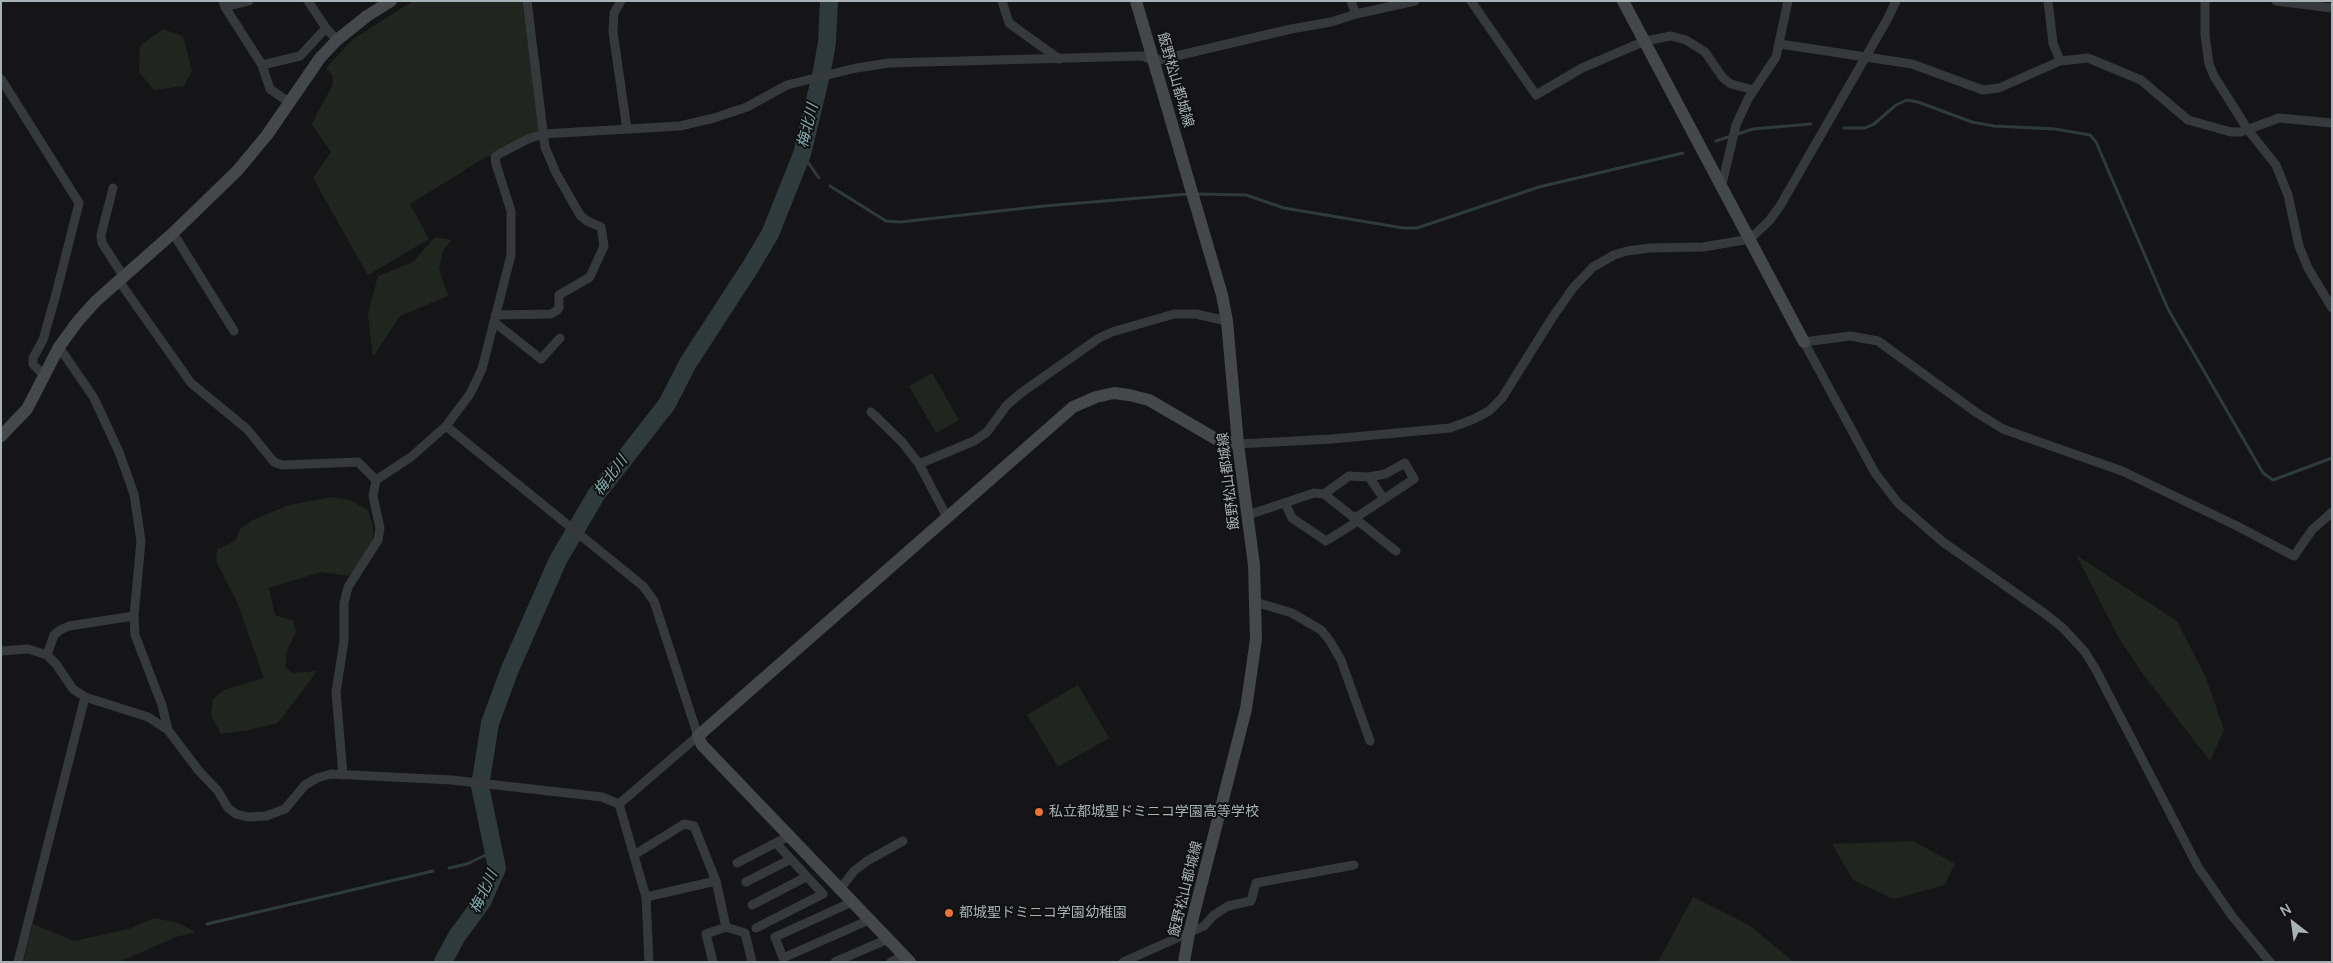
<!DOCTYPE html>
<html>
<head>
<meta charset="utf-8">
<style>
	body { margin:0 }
	#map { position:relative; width:2333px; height:963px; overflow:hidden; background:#151517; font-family:Manrope,sans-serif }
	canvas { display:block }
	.frame { position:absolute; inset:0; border:2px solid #a7b1b6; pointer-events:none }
	.north { position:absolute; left:2268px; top:898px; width:50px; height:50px; -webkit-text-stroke:4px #101011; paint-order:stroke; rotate:330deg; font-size:14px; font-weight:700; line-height:20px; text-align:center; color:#a7b1b6 }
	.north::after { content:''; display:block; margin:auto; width:18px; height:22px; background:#a7b1b6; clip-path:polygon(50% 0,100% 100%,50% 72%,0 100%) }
</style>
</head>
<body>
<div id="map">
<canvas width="2333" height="963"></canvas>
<div class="frame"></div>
<div class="north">N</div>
</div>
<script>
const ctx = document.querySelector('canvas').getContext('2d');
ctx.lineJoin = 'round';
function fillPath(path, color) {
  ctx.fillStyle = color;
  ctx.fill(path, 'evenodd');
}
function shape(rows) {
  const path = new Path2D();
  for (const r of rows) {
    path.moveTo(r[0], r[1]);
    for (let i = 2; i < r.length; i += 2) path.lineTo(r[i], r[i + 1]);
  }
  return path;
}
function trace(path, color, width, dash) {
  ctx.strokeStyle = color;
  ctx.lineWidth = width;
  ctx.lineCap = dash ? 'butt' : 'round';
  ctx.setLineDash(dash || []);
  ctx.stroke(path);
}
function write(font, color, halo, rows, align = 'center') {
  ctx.font = font + ' Manrope,"Noto Sans JP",sans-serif';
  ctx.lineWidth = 4;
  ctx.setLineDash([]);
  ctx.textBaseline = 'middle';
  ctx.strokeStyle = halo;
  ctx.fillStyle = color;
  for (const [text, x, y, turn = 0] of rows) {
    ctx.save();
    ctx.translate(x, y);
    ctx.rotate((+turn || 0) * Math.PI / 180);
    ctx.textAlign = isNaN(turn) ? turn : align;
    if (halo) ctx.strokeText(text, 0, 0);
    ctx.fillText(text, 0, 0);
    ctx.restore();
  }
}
fillPath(shape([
	[413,1,522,1,539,125,538,130,481,160,410,204,429,239,368,275,313,178,331,152,312,125,317,113,332,87,333,77,326,68,352,40],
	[163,29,183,36,192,71,184,86,154,90,139,72,140,46],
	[435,237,451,240,443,251,439,269,448,296,400,316,373,357,368,314,378,276,413,262],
	[932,373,959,420,936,433,909,386],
	[332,497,350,500,368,510,373,527,373,538,367,552,349,576,321,572,269,588,275,615,293,621,296,632,287,650,285,667,292,673,317,671,278,723,249,730,221,734,211,715,213,699,224,690,264,678,237,602,216,561,217,550,236,540,241,528,253,520,289,505],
	[2076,555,2177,621,2206,678,2224,730,2210,761,2143,674,2119,638],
	[1078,685,1109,738,1058,767,1027,715],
	[1913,841,1955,864,1944,885,1894,899,1853,880,1832,844],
	[1693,897,1749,925,1794,962,1658,962],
	[154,918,178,923,196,932,176,937,119,962,23,962,33,924,74,941,129,929]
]), '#20261f');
trace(shape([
	[1844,128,1865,128,1874,124,1896,105,1907,100,1918,102,1972,122,1994,126,2055,129,2090,135,2096,142,2168,309,2263,473,2273,480,2332,458],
	[1716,141,1753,129,1811,124],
	[802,154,819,178],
	[830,186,886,221,900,222,1044,206,1188,194],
	[1197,194,1246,195,1284,208,1403,228,1417,228,1539,187,1683,153],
	[449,868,467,864,494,851],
	[207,924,433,871]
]), '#2e3a3c', 3);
trace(shape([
	[443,962,457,936,482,902,497,868,480,786,490,723,510,669,558,560,596,495,667,404,688,363,751,266,770,234,802,154,822,71,827,42,829,1]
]), '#2e3a3c', 18);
trace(shape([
	[223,1,225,7,249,1],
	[308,1,326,28,337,40],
	[621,1,614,13,613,32,627,129],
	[1002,1,1009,23,1059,59],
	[1351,1,1356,14],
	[1471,1,1536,95,1582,68,1645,41,1671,36,1686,40,1705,52,1723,78,1731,84,1754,90],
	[2048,1,2053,43,2060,61],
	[2205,1,2205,35,2209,64,2214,76,2248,130,2276,165,2288,195,2299,246,2308,268,2332,308],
	[2276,1,2332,8],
	[225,7,262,65],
	[1780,44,1912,64,1983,90,1999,88,2060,61,2088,58,2141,80,2188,120,2231,132,2241,132,2279,118,2332,123],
	[1,79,79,203,56,294,43,340,33,358,33,364,45,377],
	[290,103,270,89,262,65,300,56,326,28],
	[1722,184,1736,125,1748,99,1776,57,1788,1],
	[113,188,101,235,102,243,124,277],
	[173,233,234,331],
	[119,281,191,383,247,429,274,462,282,465,358,462,376,480],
	[495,315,551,314,556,311,559,308,559,295,590,277,604,246,601,227,587,221,580,215,556,173,545,147,527,1],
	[494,322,541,359,560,338],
	[59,347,94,398,119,452,134,494,141,541,134,616,135,635,162,705,168,730],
	[871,412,902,442,919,464],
	[446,426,643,586,654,601,698,736,619,804],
	[1238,444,1332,439,1450,428,1474,419,1489,411,1502,398,1552,318,1573,288,1593,267,1614,255,1627,251,1650,248,1703,247,1750,239,1769,221,1780,206,1888,18,1896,1],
	[1324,494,1396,551],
	[1285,503,1292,518,1326,541,1358,521],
	[1248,515,1314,493,1324,494,1349,476,1369,477,1384,499,1414,479,1405,463,1385,474,1369,477],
	[947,517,919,464,974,441,987,432,1007,405,1021,393,1099,338,1112,332,1174,314,1196,314,1227,321],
	[1355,518,1384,499],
	[1255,602,1292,613,1321,630,1330,641,1341,660,1370,741],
	[1,651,28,649,47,655,56,664,73,689,85,697,148,717,168,730,199,771,218,791,228,808,236,814,248,817,266,816,285,809,305,785,317,778,331,774,452,780,602,797,619,804],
	[47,655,54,635,60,630,69,626,134,616],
	[343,775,336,692,344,641,344,603,348,587,378,540,380,528,373,496,376,480,411,457,446,426,470,394,482,369,511,255,511,211,496,164,495,157,499,154,528,139,543,134,680,126,714,118,747,107,787,85,856,68,889,63,1142,56,1155,61,1291,29,1331,22,1356,14,1415,1],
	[619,804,646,897,649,962],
	[634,855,684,824,694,826,716,881,726,927],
	[737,863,789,836],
	[746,882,791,859],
	[840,889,854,871,867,861,903,841],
	[646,897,716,881],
	[852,902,775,937,783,958,869,920],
	[752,905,806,877],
	[756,928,823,894,776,843],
	[18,962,85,697],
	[713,962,706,934,726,927,745,933,752,962],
	[835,962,888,939],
	[891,962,904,955],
	[1123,962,1204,926,1214,915,1228,906,1251,901,1256,883,1354,865],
	[2270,962,2232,916,2198,867,2096,670,2085,652,2063,628,2044,613,1943,542,1898,503,1875,473,1804,342,1850,336,1878,341,1977,413,2003,429,2122,471,2237,526,2294,556,2312,530,2332,512]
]), '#36393b', 9);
trace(shape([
	[1136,1,1222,295,1227,321,1238,444,1254,565,1256,639,1246,709,1189,933,1184,962],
	[1623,1,1804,342],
	[1,436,27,409,59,347,78,321,96,301,173,233,237,171,267,135,320,58,337,40,367,16,391,1],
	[910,962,702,745,698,736,1073,407,1096,397,1114,393,1129,395,1149,400,1216,439,1238,444]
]), '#44484b', 12);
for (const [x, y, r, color] of [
	[1039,812,5,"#e9713a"],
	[949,913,5,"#e9713a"]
]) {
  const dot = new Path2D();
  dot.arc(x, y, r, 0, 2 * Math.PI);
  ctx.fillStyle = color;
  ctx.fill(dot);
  trace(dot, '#101011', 2);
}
write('14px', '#a7b1b6', '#101011', [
	["飯野松山都城線",1175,80,74],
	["飯野松山都城線",1229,481,-97],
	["飯野松山都城線",1186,889,-76]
]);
write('14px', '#a7b1b6', '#101011', [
	["私立都城聖ドミニコ学園高等学校",1049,812],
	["都城聖ドミニコ学園幼稚園",959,913]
], 'left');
write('italic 15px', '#80aab0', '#101011', [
	["梅北川",808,126,-76],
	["梅北川",611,476,-53],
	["梅北川",484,892,-65]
]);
</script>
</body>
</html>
